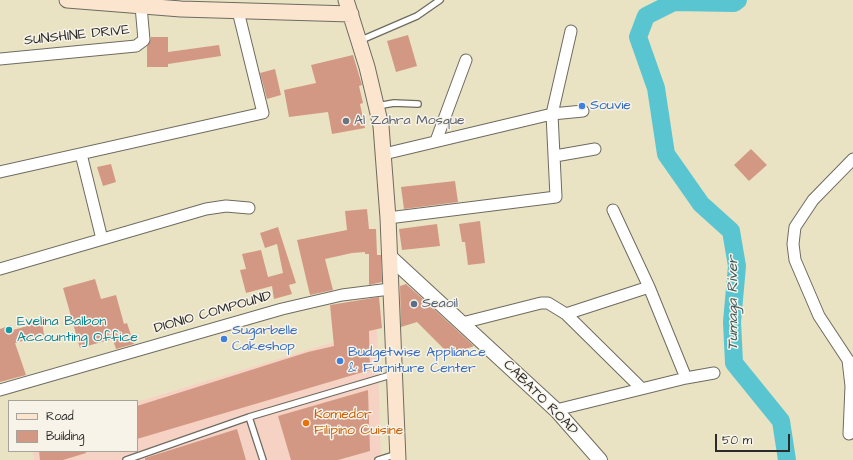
<!DOCTYPE html>
<html>
<head>
<meta charset="utf-8">
<style>
	body { margin:0 }
	#map { position:relative; width:853px; height:460px; overflow:hidden; background:#e9e3c3; font-family:"Architects Daughter",sans-serif }
	canvas { display:block }
	.legend { position:absolute; left:8px; top:400px; width:130px; height:52px; box-sizing:border-box; background:#f7f3e8; border:1px solid #a5a39c; margin:0; padding:5px 7px; list-style:none; font-size:12px; color:#2b2b2b }
	.legend li { display:flex; align-items:center; gap:8px; height:20px }
	.legend b { width:20px; border:1px solid #a5a39c }
	.scale { position:absolute; left:715px; top:434px; width:75px; height:18px; box-sizing:border-box; border:2px solid #2b2b2b; border-top:0; padding-left:5px; font-size:12px; line-height:14px; white-space:nowrap; color:#2b2b2b; -webkit-text-stroke:3px #f7f3e8; paint-order:stroke }
</style>
</head>
<body>
<div id="map">
<canvas width="853" height="460"></canvas>
<ul class="legend">
<li><b style="height:5px;background:#fce5cf"></b>Road</li>
<li><b style="height:11px;background:#d39884"></b>Building</li>
</ul>
<div class="scale">50 m</div>
</div>
<script>
const ctx = document.querySelector('canvas').getContext('2d');
ctx.lineJoin = 'round';
function fillPath(path, color) {
  ctx.fillStyle = color;
  ctx.fill(path, 'evenodd');
}
function shape(rows) {
  const path = new Path2D();
  for (const r of rows) {
    path.moveTo(r[0], r[1]);
    for (let i = 2; i < r.length; i += 2) path.lineTo(r[i], r[i + 1]);
  }
  return path;
}
function trace(path, color, width, dash) {
  ctx.strokeStyle = color;
  ctx.lineWidth = width;
  ctx.lineCap = dash ? 'butt' : 'round';
  ctx.setLineDash(dash || []);
  ctx.stroke(path);
}
function write(font, color, halo, rows, align = 'center') {
  ctx.font = font + ' "Architects Daughter",sans-serif';
  ctx.lineWidth = 3;
  ctx.setLineDash([]);
  ctx.textBaseline = 'middle';
  ctx.strokeStyle = halo;
  ctx.fillStyle = color;
  for (const [text, x, y, turn = 0] of rows) {
    ctx.save();
    ctx.translate(x, y);
    ctx.rotate((+turn || 0) * Math.PI / 180);
    ctx.textAlign = isNaN(turn) ? turn : align;
    if (halo) ctx.strokeText(text, 0, 0);
    ctx.fillText(text, 0, 0);
    ctx.restore();
  }
}
fillPath(shape([
	[377,329,381,460,34,460,33,451,137,451,137,402]
]), '#f6d2c4');
trace(shape([
	[738,0,734,3,674,2,646,16,638,37,656,88,666,154,701,204,731,231,737,266,732,322,734,363,781,421,787,460]
]), '#59c5d0', 18);
fillPath(shape([
	[408,35,417,66,396,72,387,41],
	[151,37,168,37,168,52,219,45,221,56,168,64,168,67,147,67,147,46,150,42],
	[353,55,362,85,359,86,363,103,360,104,365,128,332,134,328,112,289,117,284,90,316,83,311,65],
	[275,69,281,95,267,99,260,73],
	[751,149,767,165,749,181,734,165],
	[111,164,116,182,103,186,97,167],
	[455,181,458,202,404,209,401,187],
	[367,209,369,229,376,229,377,255,381,255,382,282,369,285,369,254,365,254,365,252,352,253,325,259,333,290,310,295,297,240,347,230,345,211],
	[480,221,485,263,468,265,465,242,462,242,459,224],
	[437,224,440,246,402,250,399,229],
	[278,227,296,283,289,285,292,294,274,299,272,286,246,293,240,270,246,269,242,254,261,250,268,277,283,273,277,244,265,248,260,233],
	[95,279,101,299,116,295,124,324,127,323,134,344,116,349,113,340,109,340,80,348,63,288],
	[406,284,423,299,474,346,450,355,417,322,401,327,400,286],
	[379,297,382,328,369,331,370,370,137,439,137,406,308,352,334,346,330,305],
	[42,322,44,335,15,343,26,375,0,382,0,329,11,325,13,330],
	[368,390,370,451,338,460,291,460,278,416],
	[237,429,246,460,145,460,145,458],
	[39,451,86,451,86,453,63,460,40,460]
]), '#d39884');
const service = shape([
	[359,41,417,16,440,0],
	[377,106,394,103,418,104],
	[249,417,263,460],
	[126,460,249,417,394,374],
	[378,460,397,454]
]);
const minor = shape([
	[0,59,136,46,144,40,141,6],
	[436,141,466,60],
	[81,154,102,239],
	[384,154,552,114,583,111],
	[555,156,595,149],
	[853,159,813,200,795,227,793,244,795,260,819,316,848,360,853,365],
	[0,172,263,113,238,11],
	[613,210,649,287],
	[388,218,556,197,552,114,571,31],
	[0,269,206,209,226,206,249,208],
	[462,323,541,303,548,303,566,314,641,388],
	[848,360,851,386,849,434],
	[686,378,714,373],
	[0,390,282,309,342,295,390,289],
	[556,410,686,378,649,287,566,314]
]);
const tertiary = shape([
	[390,257,556,410,600,460]
]);
const secondary = shape([
	[67,0,181,9,351,14],
	[346,0,367,67,381,126,388,218,398,460]
]);
trace(service, '#6e6b60', 8);
trace(minor, '#6e6b60', 13);
trace(tertiary, '#6e6b60', 16);
trace(secondary, '#6e6b60', 17);
trace(service, '#fff', 5.5);
trace(minor, '#fff', 11);
trace(tertiary, '#fff', 14);
trace(secondary, '#fce5cf', 15);
for (const [x, y, r, color] of [
	[582,106,4,"#3f7fe0"],
	[346,121,4,"#6b7280"],
	[414,304,4,"#5c6f8a"],
	[9,330,4,"#0f9aa8"],
	[224,339,4,"#3f7fe0"],
	[340,361,4,"#3f7fe0"],
	[306,423,4,"#e8710a"]
]) {
  const dot = new Path2D();
  dot.arc(x, y, r, 0, 2 * Math.PI);
  ctx.fillStyle = color;
  ctx.fill(dot);
  trace(dot, '#f7f3e8', 1.5);
}
write('14px', '#2b2b2b', '#f7f3e8', [
	["SUNSHINE DRIVE",77,36,-6],
	["DIONIO COMPOUND",213,313,-16],
	["CABATO ROAD",540,398,45]
]);
write('14px', '#366cbe', '#f7f3e8', [
	["Souvie",590,106],
	["Sugarbelle",232,331],
	["Cakeshop",232,347],
	["Budgetwise Appliance",348,353],
	["& Furniture Center",348,369]
], 'left');
write('14px', '#5b616d', '#f7f3e8', [
	["Al Zahra Mosque",354,121]
], 'left');
write('14px', '#4e5e75', '#f7f3e8', [
	["Seaoil",422,304]
], 'left');
write('14px', '#0d838f', '#f7f3e8', [
	["Evelina Balbon",17,322],
	["Accounting Office",17,338]
], 'left');
write('14px', '#c56008', '#f7f3e8', [
	["Komedor",314,415],
	["Filipino Cuisine",314,431]
], 'left');
write('italic 15px', '#39595d', '#f7f3e8', [
	["Tumaga River",734,303,-90]
]);
</script>
</body>
</html>
